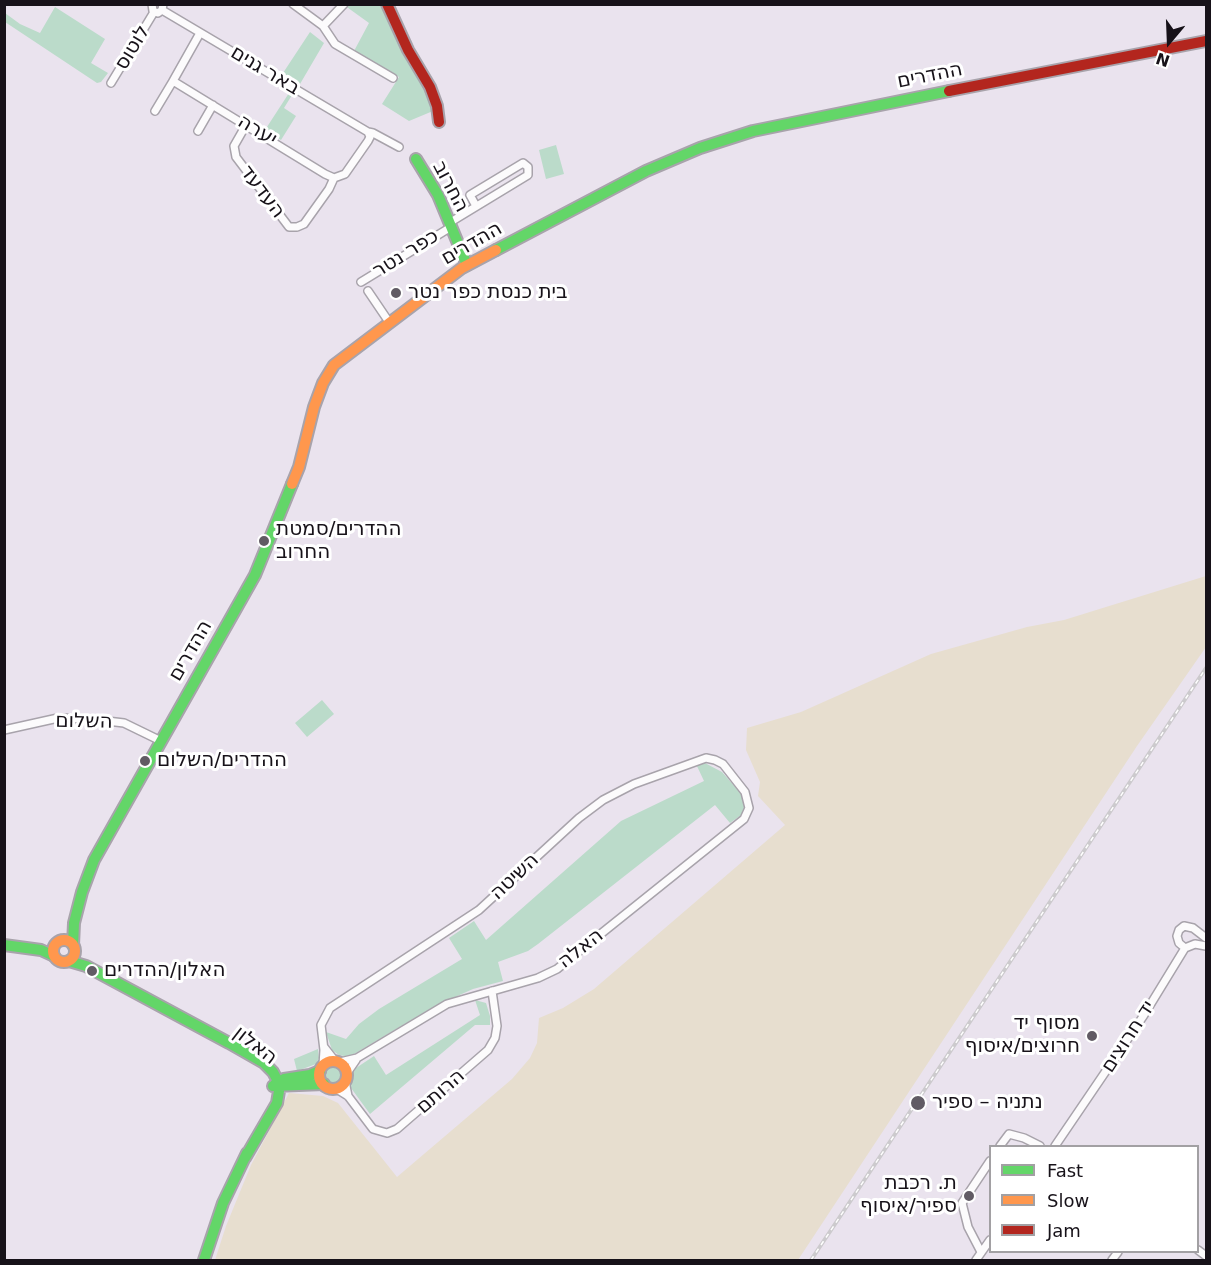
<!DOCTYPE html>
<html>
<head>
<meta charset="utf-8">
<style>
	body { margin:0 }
	#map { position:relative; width:1211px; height:1265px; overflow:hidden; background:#eae3ee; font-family:"DejaVu Sans",sans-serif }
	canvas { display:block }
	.frame { position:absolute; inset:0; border:6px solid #171219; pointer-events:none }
	.legend { position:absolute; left:989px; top:1145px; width:210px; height:108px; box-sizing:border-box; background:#fff; border:2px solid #a2a0a3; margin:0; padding:8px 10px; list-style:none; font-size:18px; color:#171219 }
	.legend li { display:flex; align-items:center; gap:12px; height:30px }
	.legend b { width:30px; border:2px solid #a2a0a3 }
	.north { position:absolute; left:1139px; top:12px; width:60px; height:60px; -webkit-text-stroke:4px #fff; paint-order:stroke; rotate:199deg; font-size:16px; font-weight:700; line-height:24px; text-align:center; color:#171219 }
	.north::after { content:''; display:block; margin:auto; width:21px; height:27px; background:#171219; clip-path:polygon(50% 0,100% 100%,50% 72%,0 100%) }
</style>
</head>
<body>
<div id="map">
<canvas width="1211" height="1265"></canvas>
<div class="frame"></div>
<ul class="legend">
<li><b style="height:8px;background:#63d668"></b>Fast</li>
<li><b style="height:8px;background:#ff974d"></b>Slow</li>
<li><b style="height:8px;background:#b3261e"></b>Jam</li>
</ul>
<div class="north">N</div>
</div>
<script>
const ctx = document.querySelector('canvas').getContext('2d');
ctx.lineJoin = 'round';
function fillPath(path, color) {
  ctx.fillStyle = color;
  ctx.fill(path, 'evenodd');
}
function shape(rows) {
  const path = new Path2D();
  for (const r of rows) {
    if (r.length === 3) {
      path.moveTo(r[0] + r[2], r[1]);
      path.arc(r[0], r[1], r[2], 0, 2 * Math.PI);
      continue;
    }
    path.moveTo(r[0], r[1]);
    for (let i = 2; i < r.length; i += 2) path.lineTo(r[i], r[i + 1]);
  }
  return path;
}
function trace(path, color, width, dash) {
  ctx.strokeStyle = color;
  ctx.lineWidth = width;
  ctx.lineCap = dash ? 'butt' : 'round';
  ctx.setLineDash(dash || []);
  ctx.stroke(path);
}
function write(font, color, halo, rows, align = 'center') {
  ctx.font = font + ' "DejaVu Sans","Noto Sans Hebrew",sans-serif';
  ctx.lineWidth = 6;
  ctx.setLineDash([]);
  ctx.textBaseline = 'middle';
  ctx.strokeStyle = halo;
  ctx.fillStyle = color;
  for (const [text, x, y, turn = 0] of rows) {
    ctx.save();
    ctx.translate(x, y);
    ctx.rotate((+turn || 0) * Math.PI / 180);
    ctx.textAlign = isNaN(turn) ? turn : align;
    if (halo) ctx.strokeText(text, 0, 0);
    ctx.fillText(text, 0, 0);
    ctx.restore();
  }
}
fillPath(shape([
	[344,5,383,5,428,92,433,111,409,121,382,104,399,77,354,51,369,23],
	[55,7,105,39,91,63,108,73,101,82,97,83,5,22,5,13,20,24,40,33],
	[310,32,324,43,300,84,283,73],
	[289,93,292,95,284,108,296,116,281,140,265,130],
	[556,145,564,174,546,179,539,150],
	[322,700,334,714,307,737,295,723],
	[703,762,722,772,744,797,747,806,744,813,730,823,715,805,538,944,528,951,498,962,503,981,473,989,435,1006,349,1057,339,1055,332,1050,326,1032,346,1039,359,1024,379,1009,462,959,449,938,474,921,486,940,621,821,704,781,696,764],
	[475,1000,486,1003,490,1016,490,1025,475,1025,370,1114,351,1088,352,1075,356,1068,374,1056,386,1075,480,1015],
	[318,1049,319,1058,316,1064,297,1071,294,1059],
	[334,1075,9]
]), '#bbdbca');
fillPath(shape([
	[1206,576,1206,647,1137,746,798,1260,215,1260,226,1226,251,1165,289,1093,323,1096,338,1103,397,1177,512,1079,530,1058,537,1043,539,1018,563,1008,594,989,785,825,758,796,760,782,746,750,747,728,801,712,931,654,1027,627,1064,620]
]), '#e7decf');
const street = shape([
	[152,4,153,11,158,13,162,10,163,4],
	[293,4,323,26,344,4],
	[162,10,368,132,373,133,399,147],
	[323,26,335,44,393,78],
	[200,33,173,81,325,174,334,178,345,174,368,141,370,137,368,132],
	[111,83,154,12],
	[155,111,173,81],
	[246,125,234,146,236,157,289,227,297,227,304,224,329,189,334,178],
	[198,131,213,105],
	[449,223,528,175,528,167,523,163,470,195,476,206],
	[361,282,451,227],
	[368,291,389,322],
	[4,730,58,718,90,719,124,723,161,741],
	[1185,948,1179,943,1177,936,1179,930,1184,926,1193,928,1206,938],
	[1185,948,1195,944,1206,946],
	[324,1047,335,1061],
	[323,1065,324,1050,321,1025,330,1008,479,910,579,818,603,800,634,784,706,758,715,760,723,764,745,792,749,808,744,819,557,969,538,978,447,1004,357,1058,340,1062],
	[347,1073,356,1060],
	[345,1081,348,1096],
	[335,1088,348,1096,373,1129,387,1133,397,1129,488,1050,495,1038,497,1026,492,991],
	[1000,1146,1009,1134,1024,1138,1040,1146],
	[1055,1146,1144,1015,1185,948],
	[1198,1250,1206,1256],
	[981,1252,968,1227,962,1203,990,1161],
	[976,1260,990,1240],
	[1112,1260,1118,1252]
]);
const fast = shape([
	[416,159,438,195,467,265],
	[496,250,646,171,700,148,753,131,949,91],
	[4,945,41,950,54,956],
	[73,945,74,923,82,892,94,860,255,575,292,484],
	[69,961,86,966,229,1043,264,1063,273,1072,280,1085,277,1103,245,1158],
	[275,1084,284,1079,310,1075,320,1071],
	[273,1086,324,1084],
	[204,1260,223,1203,247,1153]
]);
const slow = shape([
	[292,484,299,467,314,407,323,383,334,365,462,268,496,250],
	[64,951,11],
	[333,1075,14]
]);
const jam = shape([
	[387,4,408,50,430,87,437,106,439,122],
	[949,91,1206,41]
]);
trace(street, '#a8a3ab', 10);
trace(fast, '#a8a3ab', 14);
trace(slow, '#a8a3ab', 14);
trace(jam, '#a8a3ab', 14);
trace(street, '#fcfbfc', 7);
trace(fast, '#63d668', 10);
trace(slow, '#ff974d', 10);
trace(jam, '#b3261e', 10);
const rail = shape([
	[811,1260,1206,668]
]);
trace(rail, '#cccacd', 4);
trace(rail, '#fff', 1.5, [4.5]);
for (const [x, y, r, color] of [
	[396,293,6,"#615b64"],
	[264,541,6,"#615b64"],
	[145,761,6,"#615b64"],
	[92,971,6,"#615b64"],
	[1092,1036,6,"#615b64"],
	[918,1103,8,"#615b64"],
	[969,1196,6,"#615b64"]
]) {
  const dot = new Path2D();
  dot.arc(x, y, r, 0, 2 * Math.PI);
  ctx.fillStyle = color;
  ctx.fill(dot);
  trace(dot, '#fff', 2);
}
write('20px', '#171219', '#fff', [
	["לוטוס",133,48,-59],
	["באר גנים",265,71,31],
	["ההדרים",930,76,-11],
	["יערה",257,131,31],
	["החרוב",450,187,62],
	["העדעד",262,192,53],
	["ההדרים",472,244,-30],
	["כפר נטר",406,254,-32],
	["ההדרים",191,651,-60],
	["השלום",84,722,1],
	["השיטה",515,877,-43],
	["האלה",581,949,-38],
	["יד חרוצים",1129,1037,-57],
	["האלון",255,1046,38],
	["הרותם",441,1092,-41]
]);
write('20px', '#171219', '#fff', [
	["בית כנסת כפר נטר",408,293],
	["ההדרים/סמטת",276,530],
	["החרוב",276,553],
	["ההדרים/השלום",157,761],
	["האלון/ההדרים",104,971],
	["מסוף יד",1080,1024,"right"],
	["חרוצים/איסוף",1080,1047,"right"],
	["נתניה – ספיר",932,1103],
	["ת. רכבת",957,1184,"right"],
	["ספיר/איסוף",957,1207,"right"]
], 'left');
</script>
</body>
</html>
